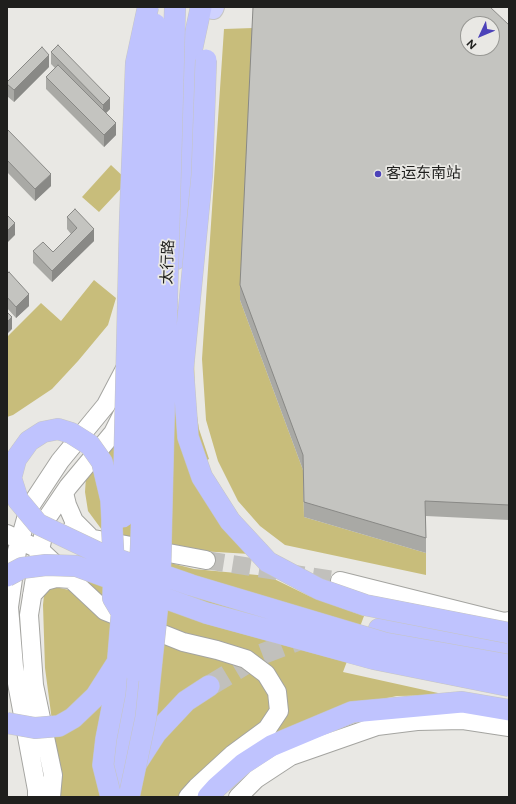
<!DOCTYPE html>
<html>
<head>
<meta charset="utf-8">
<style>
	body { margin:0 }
	#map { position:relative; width:516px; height:804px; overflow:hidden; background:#e9e8e4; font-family:Figtree,sans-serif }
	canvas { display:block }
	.frame { position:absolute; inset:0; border:8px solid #1f1f1d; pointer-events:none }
	.north { position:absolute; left:460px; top:16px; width:40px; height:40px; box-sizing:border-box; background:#e9e8e4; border:1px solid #989894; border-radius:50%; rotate:226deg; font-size:11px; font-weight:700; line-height:16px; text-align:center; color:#1f1f1d }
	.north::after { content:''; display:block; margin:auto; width:14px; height:18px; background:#4c42b9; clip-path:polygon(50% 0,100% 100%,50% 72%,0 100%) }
</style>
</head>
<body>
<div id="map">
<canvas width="516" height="804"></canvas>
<div class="frame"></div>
<div class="north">N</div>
</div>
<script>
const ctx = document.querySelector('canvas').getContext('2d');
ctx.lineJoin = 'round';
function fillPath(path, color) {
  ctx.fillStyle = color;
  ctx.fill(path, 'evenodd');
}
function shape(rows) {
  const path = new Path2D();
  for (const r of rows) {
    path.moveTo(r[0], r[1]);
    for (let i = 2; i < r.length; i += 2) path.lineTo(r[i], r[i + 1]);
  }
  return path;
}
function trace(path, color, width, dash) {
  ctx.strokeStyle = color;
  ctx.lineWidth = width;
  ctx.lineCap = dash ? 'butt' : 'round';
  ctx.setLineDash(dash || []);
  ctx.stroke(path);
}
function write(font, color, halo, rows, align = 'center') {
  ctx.font = font + ' Figtree,"Noto Sans SC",sans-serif';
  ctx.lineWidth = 3.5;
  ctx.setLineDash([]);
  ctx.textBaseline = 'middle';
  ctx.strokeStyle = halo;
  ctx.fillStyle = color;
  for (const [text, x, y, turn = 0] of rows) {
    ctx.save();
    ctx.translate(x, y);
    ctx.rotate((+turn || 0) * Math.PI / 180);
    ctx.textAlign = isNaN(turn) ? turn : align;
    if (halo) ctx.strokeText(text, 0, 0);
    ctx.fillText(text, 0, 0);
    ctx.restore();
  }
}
fillPath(shape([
	[253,28,240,300,303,470,304,517,426,553,426,575,285,545,260,526,238,501,218,461,206,420,202,359,224,29],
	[111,165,128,181,99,212,82,197],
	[94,280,116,298,108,325,78,361,52,389,13,415,7,417,7,337,41,303,61,321],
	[194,359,195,403,199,429,209,459,190,469,250,554,183,550,102,530,88,511,85,492,87,461],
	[92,543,194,569,268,576,309,596,364,616,343,672,447,695,397,696,347,706,187,797,59,797,60,781,45,668,43,605,45,585,79,592]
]), '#c8bd7b');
trace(shape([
	[206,560,340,581]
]), '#c1c0bc', 18, [18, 9]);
trace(shape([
	[209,686,262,654,312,635]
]), '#c1c0bc', 21, [21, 10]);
const secondary = shape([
	[64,493,67,505,74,521,89,536],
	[71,530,83,537,206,560],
	[7,534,40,550,105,611,183,642,217,650,246,659,266,674,277,692,279,711,267,729,233,754,197,787,188,797],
	[340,581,504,622,509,621],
	[32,595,45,581,56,578,71,579],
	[37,797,37,790,14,667,9,607,17,551,29,508,60,461,106,405,127,365],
	[51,797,53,775,34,685,29,615,38,559,47,518,68,487,113,433,125,409],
	[238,797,256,779,291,756,377,726,417,721,463,720,509,727]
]);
const primary = shape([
	[213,9,214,7]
]);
const trunk = shape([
	[176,259,187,148,192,49,201,7],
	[379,629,436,636,509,649],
	[136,764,156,733,186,701,209,686],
	[113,797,133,705,135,671],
	[208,797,217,787,243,764,271,746,352,712,462,702,509,710]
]);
trace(secondary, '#a4a4a0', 20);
trace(primary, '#c5c5c4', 22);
trace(trunk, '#c5c5c4', 22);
trace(secondary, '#fff', 18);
trace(primary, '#cfd2fe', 20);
trace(trunk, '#bfc3fe', 21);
const trunkBridge = shape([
	[206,60,202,175,183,369,188,437,202,477,230,521,268,562,319,589,365,605,509,633],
	[123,517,130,218,136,63,148,7],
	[7,576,22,568,46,565,76,566,206,613,374,659,509,686],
	[122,613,113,598,114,566,112,528,112,520,111,500,102,462,90,445,71,433,58,429,43,432,29,441,16,459,11,478,18,500,38,524,99,553,191,585,385,643,509,665],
	[135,671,141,544,155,24],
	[7,723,35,728,59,726,73,718,96,696,117,663],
	[111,797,103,765,106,739,115,693,123,598],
	[129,797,146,717,160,583,166,335,175,7]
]);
trace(trunkBridge, '#c5c5c4', 22, []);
trace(trunkBridge, '#bfc3fe', 21);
fillPath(shape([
	[509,25,509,520,426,516,426,553,304,517,303,470,240,300,240,285],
	[51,52,110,109,106,113,116,135,104,147,46,89,46,77,55,68,51,64],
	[49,67,14,102,7,96,7,82],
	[7,129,51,186,35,201,7,172],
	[67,217,94,241,52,282,33,263,33,251,53,252,71,234,67,229],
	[7,274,29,306,16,318,7,308]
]), '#a9a9a5');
fillPath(shape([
	[49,55,49,67,14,102,14,90],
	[110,98,110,109,103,116,103,105],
	[116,123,116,135,104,147,104,135],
	[51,174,51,186,35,201,35,189],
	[15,223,15,235,7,243,7,231],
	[94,229,94,241,52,282,52,271],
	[29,294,29,306,16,318,16,307],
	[12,317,12,329,7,334,7,322]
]), '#898986');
const building = shape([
	[253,7,490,7,509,25,509,505,425,501,426,538,304,502,303,455,240,285,253,7],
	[468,24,492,24,492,48,468,48,468,24],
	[58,45,110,98,103,105,51,52,58,45],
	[42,47,49,55,14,90,7,84,7,82,42,47],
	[58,65,116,123,104,135,46,77,58,65],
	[7,129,51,174,35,189,7,160,7,129],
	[75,209,94,229,52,271,33,251,43,242,53,252,77,228,67,217,75,209],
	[7,215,15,223,7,231,7,215],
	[9,272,29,294,16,307,7,297,7,274,9,272],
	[7,312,12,317,7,322,7,312]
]);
fillPath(building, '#c4c4c0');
trace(building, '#898986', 1);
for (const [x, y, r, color] of [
	[378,174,4,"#4c42b9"]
]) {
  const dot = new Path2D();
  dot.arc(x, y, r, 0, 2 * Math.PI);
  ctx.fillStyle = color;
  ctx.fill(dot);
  trace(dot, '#e9e8e4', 1.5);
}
write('15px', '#1f1f1d', '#e9e8e4', [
	["客运东南站",386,174]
], 'left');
write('15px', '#1f1f1d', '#e9e8e4', [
	["太行路",168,262,-88]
]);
</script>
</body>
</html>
